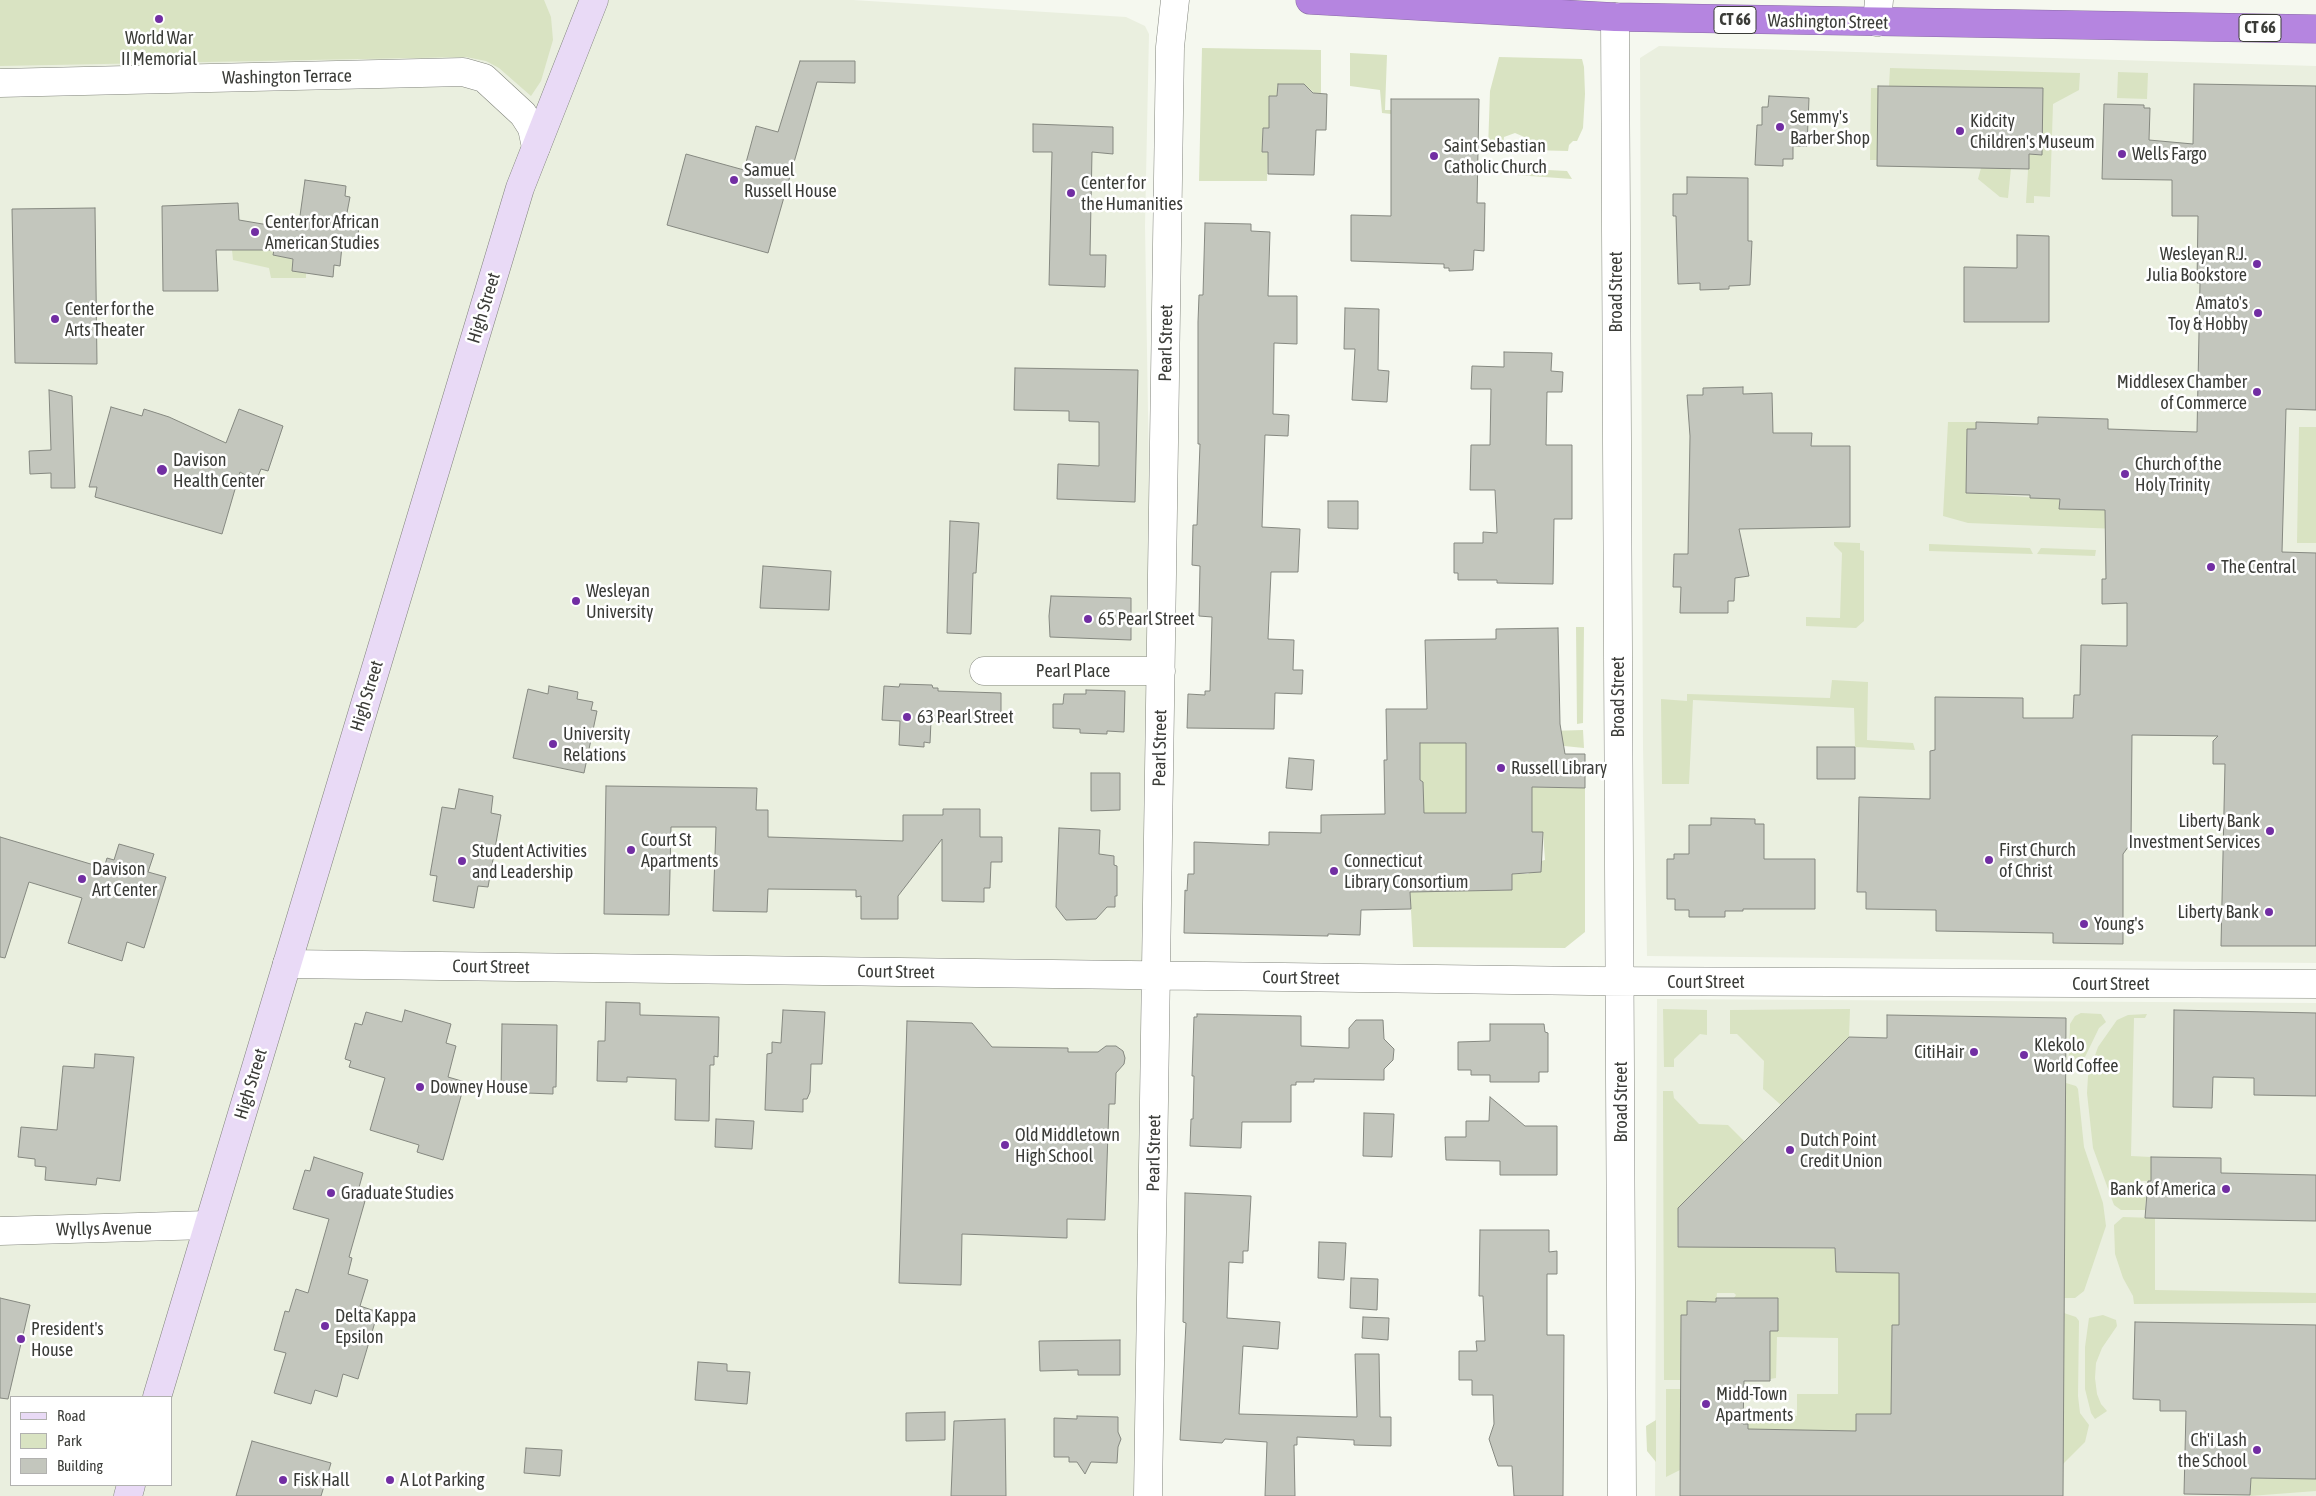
<!DOCTYPE html>
<html>
<head>
<meta charset="utf-8">
<style>
	body { margin:0 }
	#map { position:relative; width:2316px; height:1496px; overflow:hidden; background:#f5f8ef; font-family:"Asap Condensed",sans-serif }
	canvas { display:block }
	.legend { position:absolute; left:10px; top:1396px; width:162px; height:90px; box-sizing:border-box; background:#fff; border:1px solid #b1b1af; margin:0; padding:6px 9px; list-style:none; font-size:15px; color:#3b3c38 }
	.legend li { display:flex; align-items:center; gap:10px; height:25px }
	.legend b { width:25px; border:1px solid #b1b1af }
</style>
</head>
<body>
<div id="map">
<canvas width="2316" height="1496"></canvas>
<ul class="legend">
<li><b style="height:6px;background:#e9daf6"></b>Road</li>
<li><b style="height:14px;background:#d9e3c2"></b>Park</li>
<li><b style="height:14px;background:#c3c6bd"></b>Building</li>
</ul>
</div>
<script>
const ctx = document.querySelector('canvas').getContext('2d');
ctx.lineJoin = 'round';
function fillPath(path, color) {
  ctx.fillStyle = color;
  ctx.fill(path, 'evenodd');
}
function shape(rows) {
  const path = new Path2D();
  for (const r of rows) {
    path.moveTo(r[0], r[1]);
    for (let i = 2; i < r.length; i += 2) path.lineTo(r[i], r[i + 1]);
  }
  return path;
}
function trace(path, color, width, dash) {
  ctx.strokeStyle = color;
  ctx.lineWidth = width;
  ctx.lineCap = dash ? 'butt' : 'round';
  ctx.setLineDash(dash || []);
  ctx.stroke(path);
}
function write(font, color, halo, rows, align = 'center') {
  ctx.font = font + ' "Asap Condensed",sans-serif';
  ctx.lineWidth = 5;
  ctx.setLineDash([]);
  ctx.textBaseline = 'middle';
  ctx.strokeStyle = halo;
  ctx.fillStyle = color;
  for (const [text, x, y, turn = 0] of rows) {
    ctx.save();
    ctx.translate(x, y);
    ctx.rotate((+turn || 0) * Math.PI / 180);
    ctx.textAlign = isNaN(turn) ? turn : align;
    if (halo) ctx.strokeText(text, 0, 0);
    ctx.fillText(text, 0, 0);
    ctx.restore();
  }
}
fillPath(shape([
	[0,0,853,0,1126,17,1145,26,1149,34,1145,226,1157,976,1148,1496,0,1496],
	[11,1397,171,1397,171,1485,11,1485],
	[1659,46,2316,66,2316,963,1647,956,1643,748,1640,58],
	[1657,999,2316,1003,2316,1496,1655,1496]
]), '#eaefdf');
fillPath(shape([
	[0,0,544,0,551,17,553,40,541,81,531,96,499,68,486,61,466,57,0,66],
	[1202,48,1321,50,1321,93,1314,93,1304,84,1278,84,1277,96,1269,97,1269,128,1263,128,1262,152,1268,152,1267,181,1199,181],
	[1350,53,1387,55,1385,110,1391,110,1391,114,1382,113,1380,90,1350,86],
	[1499,57,1582,59,1584,67,1585,94,1583,128,1577,141,1573,141,1569,145,1568,151,1528,150,1529,139,1515,133,1504,137,1503,150,1488,149,1490,91],
	[1890,68,2080,73,2079,90,2053,104,2050,197,2034,196,2034,203,2026,203,2029,154,2041,155,2043,88,1889,86],
	[2118,72,2148,73,2147,99,2117,98],
	[1871,88,1878,88,1877,160,1870,160],
	[1488,168,1528,173,1528,169,1567,171,1572,179,1488,173],
	[1981,168,2011,168,2008,198,2000,197,1978,179],
	[232,250,274,250,274,255,293,259,292,271,306,273,306,278,271,278,269,268,233,260],
	[1948,422,1976,422,1976,429,1967,429,1966,493,2040,498,2060,493,2059,509,2107,510,2143,530,1968,523,1943,516],
	[2299,427,2316,427,2316,543,2297,543],
	[1834,542,1860,543,1860,550,1864,551,1864,621,1856,628,1806,626,1806,617,1840,618,1842,553,1834,545],
	[1929,544,2030,548,2033,554,1929,551],
	[2041,548,2096,550,2095,556,2037,554],
	[1576,627,1584,627,1583,723,1577,724],
	[1832,680,1868,682,1867,740,1913,743,1915,750,1855,747,1854,708,1693,700,1689,784,1662,784,1661,699,1687,701,1687,694,1830,698],
	[1583,730,1584,748,1564,746,1556,742,1550,731],
	[1415,743,1466,743,1466,813,1418,813,1423,783,1420,780,1420,761],
	[1532,787,1585,788,1585,932,1565,948,1413,947,1410,892,1512,890,1512,874,1528,874,1541,861,1545,860,1543,832,1530,832,1513,815,1532,814],
	[1663,1009,1707,1010,1707,1035,1700,1034,1674,1059,1674,1067,1664,1067],
	[1850,1009,1849,1037,1781,1105,1763,1089,1764,1061,1737,1034,1730,1034,1730,1010],
	[2081,1013,2101,1014,2106,1022,2099,1028,2084,1059,2074,1060,2069,1058,2070,1024,2075,1016],
	[2147,1014,2145,1018,2134,1018,2131,1156,2151,1157,2151,1181,2137,1181,2136,1197,2146,1197,2145,1210,2121,1210,2114,1205,2093,1148,2087,1093,2088,1076,2098,1047,2117,1020,2128,1015],
	[2066,1083,2076,1086,2078,1089,2084,1147,2103,1203,2106,1226,2084,1291,2075,1298,2064,1298],
	[1663,1091,1673,1091,1674,1098,1699,1124,1728,1125,1745,1142,1678,1208,1677,1246,1836,1249,1836,1272,1908,1273,1899,1295,1899,1325,1892,1325,1891,1414,1857,1414,1856,1431,1748,1429,1749,1416,1797,1416,1797,1394,1838,1394,1838,1338,1777,1337,1776,1378,1770,1379,1769,1331,1778,1330,1778,1298,1734,1298,1736,1295,1734,1293,1717,1293,1716,1302,1687,1301,1687,1315,1681,1315,1681,1380,1664,1380],
	[2123,1217,2155,1218,2155,1290,2316,1293,2316,1303,2134,1304,2133,1296,2123,1278,2115,1254,2114,1225],
	[2064,1313,2076,1317,2079,1321,2078,1396,2080,1413,2089,1425,2085,1442,2063,1464],
	[2103,1315,2116,1320,2117,1326,2102,1348,2096,1363,2095,1378,2097,1394,2101,1404,2107,1411,2095,1419,2091,1413,2085,1389,2085,1347,2089,1318],
	[1666,1389,1681,1389,1680,1470,1666,1477],
	[1656,1420,1656,1462,1647,1451,1646,1426],
	[2251,1478,2316,1479,2316,1491,2250,1496]
]), '#d9e3c2');
const building = shape([
	[800,61,855,61,855,83,817,82,768,253,667,225,686,154,744,170,756,126,778,132,800,61],
	[1278,84,1304,84,1313,93,1327,94,1326,130,1316,130,1314,175,1268,174,1268,152,1262,152,1263,128,1269,128,1269,96,1277,96,1278,84],
	[2194,84,2316,86,2316,410,2286,409,2282,552,2316,553,2316,946,2221,946,2225,764,2213,764,2213,741,2218,736,2132,735,2131,843,2123,854,2123,944,2053,943,2053,933,1936,931,1936,910,1866,909,1866,892,1857,892,1859,797,1930,799,1930,751,1935,750,1935,697,2023,698,2023,718,2073,718,2074,695,2080,695,2081,645,2127,646,2127,603,2102,604,2102,579,2106,579,2105,510,2059,509,2060,499,2030,498,2030,495,1966,493,1967,429,1976,429,1976,422,2038,424,2038,417,2108,419,2108,429,2197,432,2200,283,2197,283,2198,216,2172,216,2172,180,2102,179,2104,104,2144,105,2144,108,2150,108,2149,140,2193,144,2194,84],
	[1878,86,2043,88,2042,155,2029,154,2029,169,1877,166,1878,86],
	[1769,96,1809,98,1807,146,1793,146,1793,159,1783,159,1783,166,1755,165,1757,125,1762,125,1762,107,1768,107,1769,96],
	[1391,99,1479,99,1477,203,1485,203,1484,251,1474,250,1473,270,1449,271,1449,268,1444,268,1444,264,1351,261,1351,215,1391,216,1391,99],
	[1033,124,1113,127,1113,154,1092,152,1090,255,1106,255,1105,287,1049,285,1052,152,1033,152,1033,124],
	[1687,177,1748,178,1748,241,1752,241,1750,285,1729,286,1729,289,1700,290,1700,283,1678,284,1676,216,1673,216,1673,194,1687,194,1687,177],
	[305,180,346,186,345,196,350,197,346,218,360,220,356,248,342,246,340,266,334,265,333,277,292,271,293,259,273,255,274,250,216,250,218,291,163,291,162,206,238,203,239,220,298,230,305,180],
	[95,208,97,364,15,363,12,209,95,208],
	[1205,223,1251,224,1251,231,1270,232,1268,296,1297,296,1297,344,1274,343,1273,414,1289,415,1288,436,1265,435,1262,527,1300,529,1298,572,1271,572,1268,639,1294,640,1293,670,1303,670,1302,694,1275,693,1274,729,1187,728,1188,694,1205,695,1205,691,1210,691,1212,617,1199,616,1200,566,1192,565,1193,525,1197,525,1200,444,1198,444,1198,322,1199,295,1203,295,1205,223],
	[2017,235,2049,236,2049,322,1964,322,1964,267,2017,268,2017,235],
	[1345,308,1379,309,1378,370,1389,371,1387,402,1352,400,1355,349,1344,349,1345,308],
	[1504,352,1552,353,1551,371,1563,372,1562,392,1547,392,1546,445,1572,445,1572,519,1554,519,1553,584,1497,583,1497,580,1458,580,1458,573,1454,573,1454,543,1483,543,1483,532,1497,533,1495,490,1470,490,1471,445,1490,445,1491,389,1471,389,1472,366,1504,367,1504,352],
	[1015,368,1138,370,1135,502,1057,499,1058,464,1099,466,1099,422,1069,421,1069,411,1014,410,1015,368],
	[1743,387,1743,394,1772,393,1773,433,1812,433,1811,446,1850,446,1850,527,1739,529,1749,576,1735,578,1734,601,1728,601,1728,613,1680,613,1681,587,1673,587,1674,554,1688,554,1690,436,1687,395,1703,395,1703,388,1743,387],
	[49,390,72,396,75,488,51,488,51,473,30,474,29,451,51,450,49,390],
	[111,407,142,416,144,409,169,417,226,443,239,409,283,426,268,471,261,469,256,481,240,472,222,534,95,497,97,487,89,487,111,407],
	[1328,501,1358,501,1358,529,1328,528,1328,501],
	[950,521,979,523,976,573,973,573,971,634,947,633,950,521],
	[763,566,831,571,829,610,760,608,763,566],
	[1051,596,1131,598,1131,640,1050,637,1049,616,1051,596],
	[1558,628,1560,724,1565,754,1585,754,1585,788,1532,787,1532,832,1543,832,1541,872,1512,874,1512,890,1410,892,1411,909,1361,910,1360,935,1328,934,1328,936,1184,933,1185,890,1187,891,1188,874,1194,874,1194,842,1269,845,1269,832,1321,833,1321,815,1385,814,1384,760,1387,760,1386,709,1427,709,1425,640,1496,639,1496,629,1558,628],
	[1420,743,1466,743,1466,813,1424,813,1423,782,1420,780,1420,743],
	[900,684,932,685,933,688,938,688,938,691,1001,693,1001,722,931,721,930,743,924,742,924,747,899,745,900,721,882,720,884,686,899,687,900,684],
	[549,686,578,692,577,699,593,702,591,710,597,711,584,773,513,758,528,689,548,694,549,686],
	[1086,690,1125,691,1124,732,1107,731,1107,734,1080,733,1080,729,1053,728,1053,704,1063,704,1064,694,1086,694,1086,690],
	[1817,747,1855,747,1855,779,1817,779,1817,747],
	[1289,758,1314,760,1312,790,1286,788,1289,758],
	[1091,773,1120,773,1120,810,1091,811,1091,773],
	[606,786,757,788,756,810,768,810,768,837,903,841,903,815,943,815,943,809,980,809,980,837,1002,837,1002,862,991,862,990,888,984,888,984,902,942,901,942,839,898,896,898,919,861,919,861,896,856,897,856,890,768,889,767,912,713,911,716,827,671,827,669,915,604,914,606,786],
	[459,789,493,796,491,813,501,815,488,887,478,886,474,908,433,901,437,876,430,875,442,807,455,809,459,789],
	[1711,818,1755,819,1755,824,1764,824,1764,859,1815,859,1815,909,1743,909,1743,911,1725,911,1725,917,1689,917,1689,910,1675,910,1675,899,1667,899,1667,859,1674,859,1674,854,1689,854,1689,825,1711,825,1711,818],
	[1059,828,1100,830,1099,854,1114,856,1114,865,1117,866,1117,896,1115,896,1115,907,1107,907,1096,919,1066,920,1056,907,1059,828],
	[0,837,104,868,107,858,114,860,119,844,154,854,148,872,166,877,144,948,127,942,122,961,68,943,82,898,29,882,5,958,0,957,0,837],
	[606,1002,640,1003,640,1015,719,1017,718,1057,714,1056,714,1065,710,1065,709,1121,675,1120,676,1079,627,1077,627,1082,597,1081,598,1041,605,1041,606,1002],
	[405,1010,451,1024,446,1043,456,1046,448,1077,465,1082,443,1160,417,1152,419,1145,370,1130,385,1078,349,1067,351,1061,345,1059,355,1023,362,1025,366,1012,402,1022,405,1010],
	[783,1010,825,1012,822,1064,811,1064,810,1092,807,1099,803,1099,803,1112,765,1110,767,1054,772,1053,772,1042,781,1043,783,1010],
	[2174,1010,2316,1013,2316,1096,2254,1095,2254,1078,2213,1077,2212,1108,2173,1107,2174,1010],
	[1197,1014,1301,1016,1301,1046,1349,1048,1349,1028,1356,1020,1383,1020,1384,1039,1394,1049,1393,1060,1384,1069,1384,1080,1314,1079,1314,1082,1296,1082,1296,1085,1291,1085,1291,1122,1242,1122,1241,1148,1190,1146,1191,1119,1193,1119,1194,1076,1192,1076,1194,1017,1197,1017,1197,1014],
	[1887,1015,2066,1018,2063,1496,1680,1496,1681,1315,1687,1315,1687,1301,1716,1302,1716,1298,1778,1298,1778,1331,1770,1331,1770,1381,1744,1381,1743,1424,1748,1424,1748,1429,1856,1431,1856,1414,1891,1414,1892,1325,1899,1325,1899,1273,1836,1272,1835,1248,1678,1247,1678,1208,1849,1037,1887,1038,1887,1015],
	[907,1021,972,1023,992,1047,1068,1048,1068,1052,1098,1052,1106,1046,1116,1046,1123,1051,1125,1058,1124,1064,1116,1073,1115,1104,1109,1104,1105,1220,1067,1219,1067,1238,962,1234,961,1285,899,1283,907,1021],
	[502,1024,557,1025,556,1087,553,1087,553,1094,501,1092,502,1024],
	[1490,1024,1544,1024,1545,1032,1548,1033,1548,1072,1539,1072,1539,1082,1490,1082,1490,1075,1471,1075,1471,1070,1458,1070,1458,1042,1490,1041,1490,1024],
	[95,1054,134,1057,120,1181,97,1178,96,1185,45,1180,46,1167,35,1166,35,1159,18,1157,21,1127,57,1130,63,1066,94,1068,95,1054],
	[1490,1097,1525,1126,1557,1126,1557,1175,1500,1175,1500,1161,1446,1160,1445,1137,1466,1137,1466,1121,1489,1121,1490,1097],
	[1364,1113,1394,1114,1392,1157,1363,1156,1364,1113],
	[716,1119,754,1121,752,1149,715,1147,716,1119],
	[314,1157,363,1173,358,1191,367,1194,349,1257,352,1258,348,1274,368,1280,360,1306,378,1312,358,1379,343,1374,337,1397,315,1390,311,1404,274,1393,286,1353,274,1350,285,1311,289,1312,296,1289,308,1293,329,1219,293,1209,305,1170,310,1171,314,1157],
	[2151,1157,2221,1158,2221,1173,2316,1175,2316,1221,2145,1218,2148,1181,2151,1181,2151,1157],
	[1185,1193,1251,1196,1248,1251,1243,1251,1243,1263,1229,1262,1227,1318,1280,1322,1278,1349,1243,1346,1239,1414,1357,1417,1355,1354,1379,1354,1380,1417,1391,1417,1391,1446,1354,1445,1354,1440,1297,1437,1297,1445,1294,1445,1295,1496,1265,1496,1267,1442,1225,1439,1222,1443,1180,1440,1186,1323,1183,1322,1185,1193],
	[1480,1230,1549,1230,1549,1252,1557,1251,1557,1274,1547,1274,1547,1335,1564,1335,1563,1496,1514,1496,1512,1466,1498,1466,1489,1439,1494,1424,1493,1395,1472,1395,1472,1380,1459,1380,1459,1351,1477,1351,1476,1341,1485,1341,1483,1296,1479,1296,1480,1230],
	[1319,1242,1346,1243,1344,1280,1318,1278,1319,1242],
	[1351,1278,1378,1279,1377,1310,1350,1308,1351,1278],
	[0,1298,30,1305,8,1399,0,1398,0,1298],
	[1363,1317,1389,1318,1388,1340,1362,1338,1363,1317],
	[2135,1322,2316,1325,2316,1479,2251,1478,2250,1495,2184,1494,2186,1411,2160,1411,2160,1400,2133,1399,2135,1322],
	[1120,1340,1120,1375,1078,1375,1078,1370,1040,1371,1039,1341,1120,1340],
	[698,1362,727,1364,727,1371,750,1372,747,1404,695,1400,698,1362],
	[945,1412,945,1440,906,1441,906,1413,945,1412],
	[1077,1416,1118,1417,1118,1432,1121,1439,1118,1447,1117,1463,1091,1462,1085,1474,1077,1462,1069,1462,1069,1457,1054,1457,1054,1418,1077,1419,1077,1416],
	[1005,1419,1006,1496,951,1496,954,1421,1005,1419],
	[252,1441,331,1463,321,1496,236,1496,252,1441],
	[526,1448,562,1450,560,1476,524,1473,526,1448]
]);
fillPath(building, '#c3c6bd');
trace(building, '#868981', 1);
const street = shape([
	[1615,17,1622,1496],
	[1877,22,1879,0],
	[0,83,463,72,484,78,523,114,532,128,536,147],
	[984,671,1161,671],
	[287,964,1589,981,2316,984],
	[0,1231,208,1225],
	[1148,1496,1170,47,1175,0]
]);
const secondary = shape([
	[157,1397,520,188,594,0],
	[128,1496,131,1485]
]);
const highway = shape([
	[1310,0,1615,17,2316,29]
]);
trace(street, '#82857d', 29);
trace(secondary, '#82857d', 29);
trace(highway, '#8a6ba5', 29);
trace(street, '#fff', 28);
trace(secondary, '#e9daf6', 28);
trace(highway, '#b585e0', 28);
for (const [x, y, r, color] of [
	[159,19,5,"#722ea3"],
	[1780,127,5,"#722ea3"],
	[1960,131,5,"#722ea3"],
	[2122,154,5,"#722ea3"],
	[1434,156,5,"#722ea3"],
	[734,180,5,"#722ea3"],
	[1071,193,5,"#722ea3"],
	[255,232,5,"#722ea3"],
	[2257,264,5,"#722ea3"],
	[2258,313,5,"#722ea3"],
	[55,319,5,"#722ea3"],
	[2257,392,5,"#722ea3"],
	[162,470,6,"#722ea3"],
	[2125,474,5,"#722ea3"],
	[2211,567,5,"#722ea3"],
	[576,601,5,"#722ea3"],
	[1088,619,5,"#722ea3"],
	[907,717,5,"#722ea3"],
	[553,744,5,"#722ea3"],
	[1501,768,5,"#722ea3"],
	[2270,831,5,"#722ea3"],
	[631,850,5,"#722ea3"],
	[1989,860,5,"#722ea3"],
	[462,861,5,"#722ea3"],
	[1334,871,5,"#722ea3"],
	[82,879,5,"#722ea3"],
	[2269,912,5,"#722ea3"],
	[2084,924,5,"#722ea3"],
	[1974,1052,5,"#722ea3"],
	[2024,1055,5,"#722ea3"],
	[420,1087,5,"#722ea3"],
	[1005,1145,5,"#722ea3"],
	[1790,1150,5,"#722ea3"],
	[2226,1189,5,"#722ea3"],
	[331,1193,5,"#722ea3"],
	[325,1326,5,"#722ea3"],
	[21,1339,5,"#722ea3"],
	[1706,1404,5,"#722ea3"],
	[2257,1450,5,"#722ea3"],
	[283,1480,5,"#722ea3"],
	[390,1480,5,"#722ea3"]
]) {
  const dot = new Path2D();
  dot.arc(x, y, r, 0, 2 * Math.PI);
  ctx.fillStyle = color;
  ctx.fill(dot);
  trace(dot, '#fff', 2);
}
for (const [x, y, w] of [
	[1735,20,42],
	[2260,28,42]
]) {
  const box = new Path2D();
  box.roundRect(x - w / 2, y - 13.5, w, 27, 4);
  ctx.fillStyle = '#fff';
  ctx.fill(box);
  trace(box, '#3b3c38', 1);
}
write('bold 16px', '#3b3c38', null, [
	["CT 66",1735,20],
	["CT 66",2260,28]
]);
write('18px', '#3b3c38', '#fff', [
	["Washington Street",1828,22,1],
	["Washington Terrace",287,77,-1],
	["Broad Street",1616,292,-90],
	["High Street",484,308,-73],
	["Pearl Street",1166,343,-89],
	["Pearl Place",1073,671],
	["High Street",367,696,-73],
	["Broad Street",1618,697,-90],
	["Pearl Street",1160,748,-89],
	["Court Street",491,967,1],
	["Court Street",896,972,1],
	["Court Street",1301,978,1],
	["Court Street",1706,982],
	["Court Street",2111,984],
	["High Street",251,1084,-73],
	["Broad Street",1621,1102,-90],
	["Pearl Street",1154,1153,-89],
	["Wyllys Avenue",104,1229,-1]
]);
write('18px', '#3b3c38', '#fff', [
	["World War",159,38,"center"],
	["II Memorial",159,59,"center"],
	["Semmy's",1790,117],
	["Barber Shop",1790,138],
	["Kidcity",1970,121],
	["Children's Museum",1970,142],
	["Saint Sebastian",1444,146],
	["Catholic Church",1444,167],
	["Wells Fargo",2132,154],
	["Samuel",744,170],
	["Russell House",744,191],
	["Center for",1081,183],
	["the Humanities",1081,204],
	["Center for African",265,222],
	["American Studies",265,243],
	["Wesleyan R.J.",2247,254,"right"],
	["Julia Bookstore",2247,275,"right"],
	["Amato's",2248,303,"right"],
	["Toy & Hobby",2248,324,"right"],
	["Center for the",65,309],
	["Arts Theater",65,330],
	["Middlesex Chamber",2247,382,"right"],
	["of Commerce",2247,403,"right"],
	["Davison",173,460],
	["Health Center",173,481],
	["Church of the",2135,464],
	["Holy Trinity",2135,485],
	["The Central",2221,567],
	["Wesleyan",586,591],
	["University",586,612],
	["65 Pearl Street",1098,619],
	["63 Pearl Street",917,717],
	["University",563,734],
	["Relations",563,755],
	["Russell Library",1511,768],
	["Liberty Bank",2260,821,"right"],
	["Investment Services",2260,842,"right"],
	["Court St",641,840],
	["Apartments",641,861],
	["First Church",1999,850],
	["of Christ",1999,871],
	["Student Activities",472,851],
	["and Leadership",472,872],
	["Connecticut",1344,861],
	["Library Consortium",1344,882],
	["Davison",92,869],
	["Art Center",92,890],
	["Liberty Bank",2259,912,"right"],
	["Young's",2094,924],
	["Klekolo",2034,1045],
	["World Coffee",2034,1066],
	["CitiHair",1964,1052,"right"],
	["Downey House",430,1087],
	["Old Middletown",1015,1135],
	["High School",1015,1156],
	["Dutch Point",1800,1140],
	["Credit Union",1800,1161],
	["Bank of America",2216,1189,"right"],
	["Graduate Studies",341,1193],
	["Delta Kappa",335,1316],
	["Epsilon",335,1337],
	["President's",31,1329],
	["House",31,1350],
	["Midd-Town",1716,1394],
	["Apartments",1716,1415],
	["Ch'i Lash",2247,1440,"right"],
	["the School",2247,1461,"right"],
	["Fisk Hall",293,1480],
	["A Lot Parking",400,1480]
], 'left');
</script>
</body>
</html>
